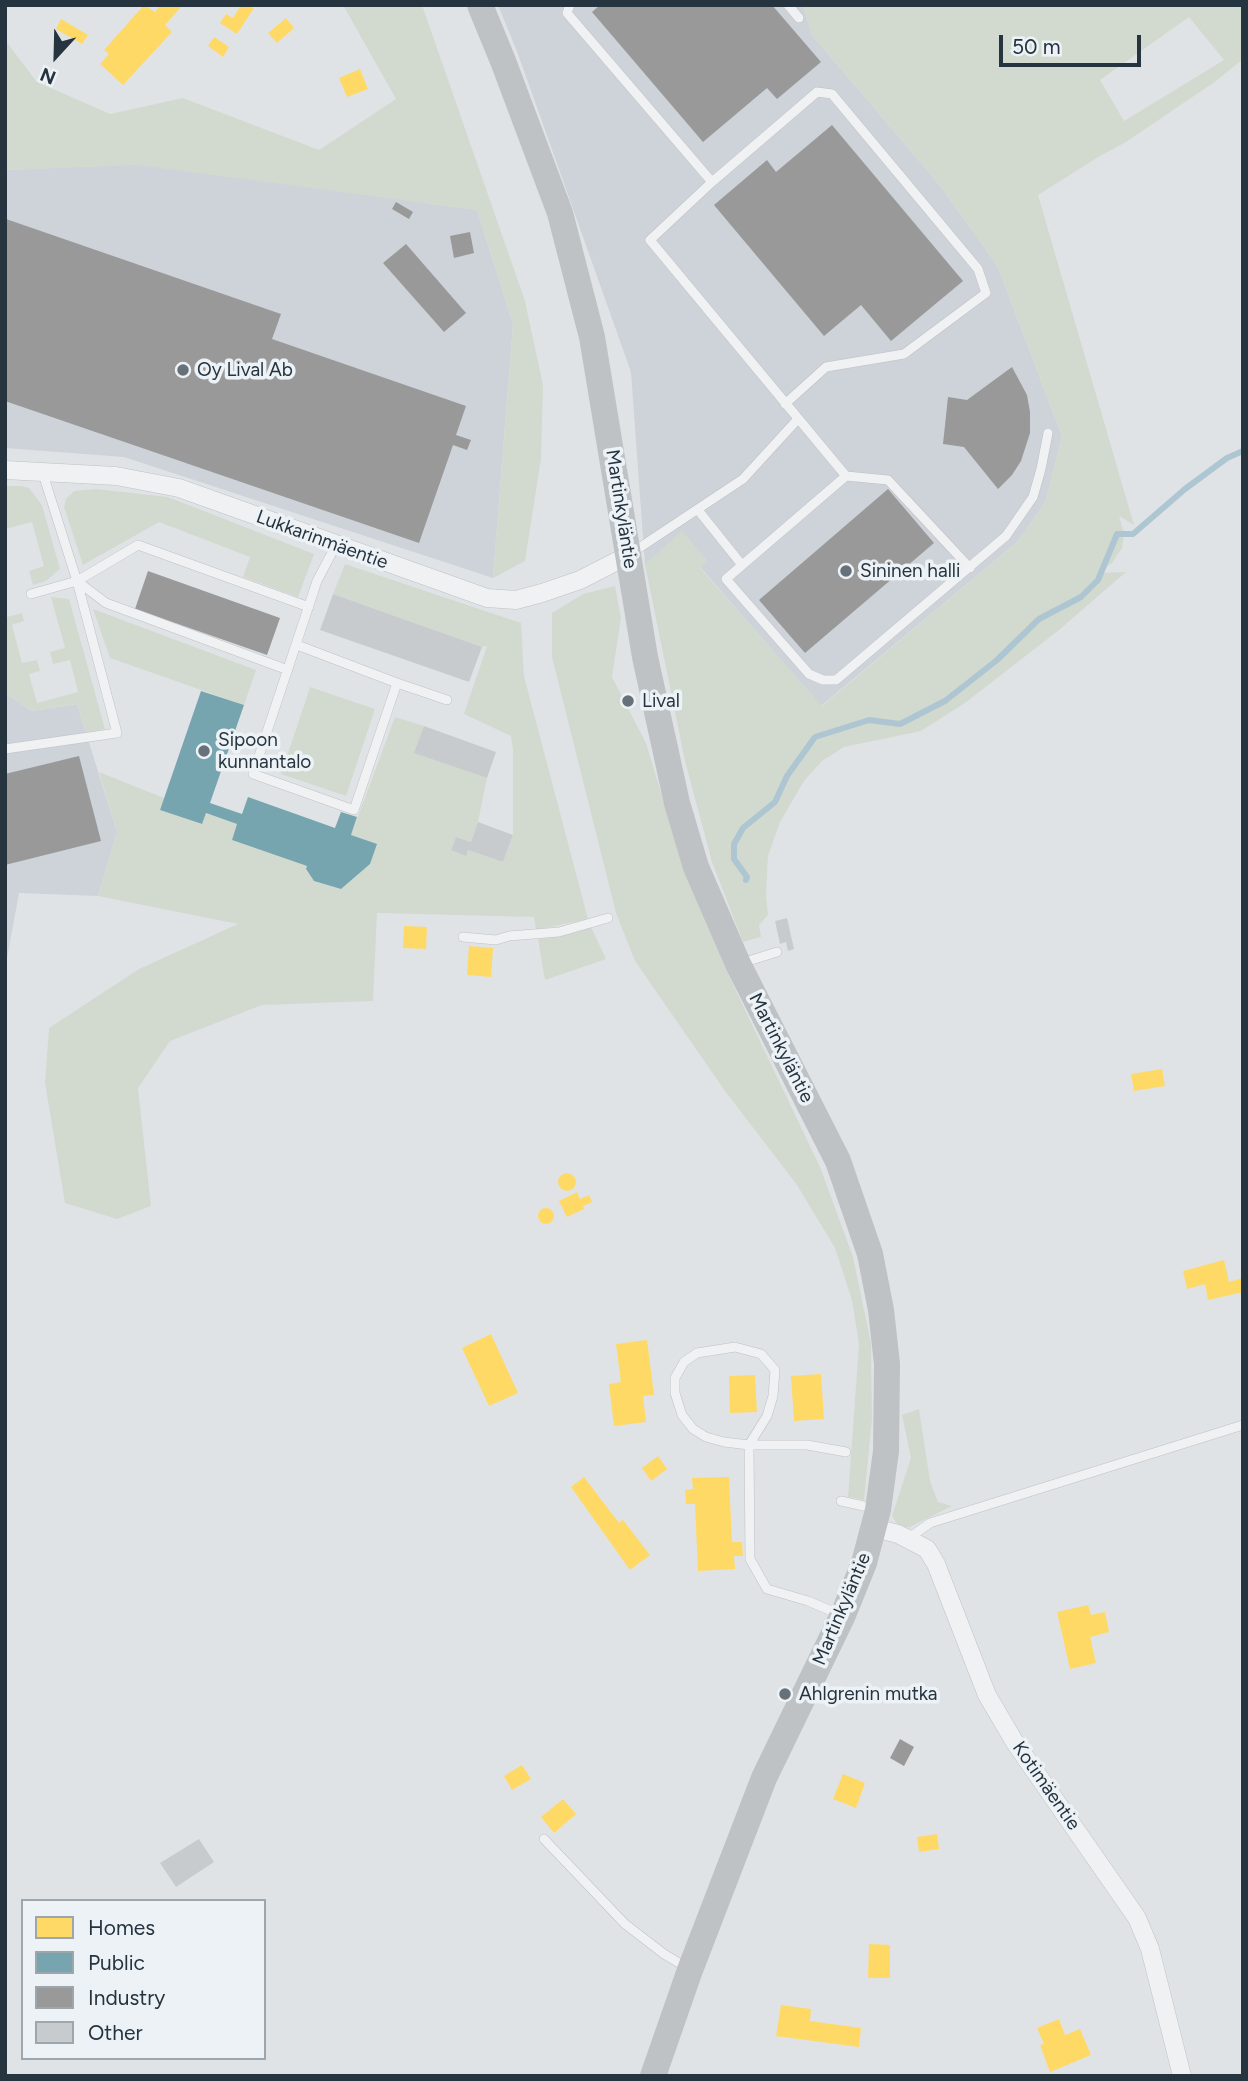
<!DOCTYPE html>
<html>
<head>
<meta charset="utf-8">
<style>
	body { margin:0 }
	#map { position:relative; width:1248px; height:2081px; overflow:hidden; background:#e0e3e6; font-family:Figtree,sans-serif }
	canvas { display:block }
	.frame { position:absolute; inset:0; border:7px solid #26343f; pointer-events:none }
	.legend { position:absolute; left:21px; top:1899px; width:245px; height:161px; box-sizing:border-box; background:#edf2f6; border:2px solid #9da6ad; margin:0; padding:9px 12px; list-style:none; font-size:21px; color:#26343f }
	.legend li { display:flex; align-items:center; gap:14px; height:35px }
	.legend b { width:35px; border:2px solid #9da6ad }
	.north { position:absolute; left:21px; top:21px; width:70px; height:70px; -webkit-text-stroke:5px #edf2f6; paint-order:stroke; rotate:202deg; font-size:19px; font-weight:700; line-height:28px; text-align:center; color:#26343f }
	.north::after { content:''; display:block; margin:auto; width:24px; height:32px; background:#26343f; clip-path:polygon(50% 0,100% 100%,50% 72%,0 100%) }
	.scale { position:absolute; left:999px; top:35px; width:142px; height:32px; box-sizing:border-box; border:4px solid #26343f; border-top:0; padding-left:9px; font-size:21px; line-height:24px; white-space:nowrap; color:#26343f; -webkit-text-stroke:5px #edf2f6; paint-order:stroke }
</style>
</head>
<body>
<div id="map">
<canvas width="1248" height="2081"></canvas>
<div class="frame"></div>
<ul class="legend">
<li><b style="height:19px;background:#ffd966"></b>Homes</li>
<li><b style="height:19px;background:#76a5af"></b>Public</li>
<li><b style="height:19px;background:#999"></b>Industry</li>
<li><b style="height:19px;background:#c8cbce"></b>Other</li>
</ul>
<div class="north">N</div>
<div class="scale">50 m</div>
</div>
<script>
const ctx = document.querySelector('canvas').getContext('2d');
ctx.lineJoin = 'round';
function fillPath(path, color) {
  ctx.fillStyle = color;
  ctx.fill(path, 'evenodd');
}
function shape(rows) {
  const path = new Path2D();
  for (const r of rows) {
    if (r.length === 3) {
      path.moveTo(r[0] + r[2], r[1]);
      path.arc(r[0], r[1], r[2], 0, 2 * Math.PI);
      continue;
    }
    path.moveTo(r[0], r[1]);
    for (let i = 2; i < r.length; i += 2) path.lineTo(r[i], r[i + 1]);
  }
  return path;
}
function trace(path, color, width, dash) {
  ctx.strokeStyle = color;
  ctx.lineWidth = width;
  ctx.lineCap = dash ? 'butt' : 'round';
  ctx.setLineDash(dash || []);
  ctx.stroke(path);
}
function write(font, color, halo, rows, align = 'center') {
  ctx.font = font + ' Figtree,sans-serif';
  ctx.lineWidth = 7;
  ctx.setLineDash([]);
  ctx.textBaseline = 'middle';
  ctx.strokeStyle = halo;
  ctx.fillStyle = color;
  for (const [text, x, y, turn = 0] of rows) {
    ctx.save();
    ctx.translate(x, y);
    ctx.rotate((+turn || 0) * Math.PI / 180);
    ctx.textAlign = isNaN(turn) ? turn : align;
    if (halo) ctx.strokeText(text, 0, 0);
    ctx.fillText(text, 0, 0);
    ctx.restore();
  }
}
fillPath(shape([
	[498,5,803,5,812,35,938,183,997,265,1062,436,1045,503,1017,542,821,706,700,567,707,561,682,532,645,565,631,372,518,54],
	[146,164,477,210,513,324,493,578,124,457,5,448,5,170],
	[5,693,32,711,77,704,117,832,98,896,19,893,5,969]
]), '#cdd3d9');
fillPath(shape([
	[343,5,422,5,525,301,543,385,541,459,525,561,493,578,513,324,477,210,138,165,5,170,5,40,37,82,110,114,183,98,319,150,396,99],
	[803,5,1243,5,1243,59,1216,81,1126,142,1100,156,1038,195,1134,525,1119,516,1124,533,1122,548,1112,563,1097,573,1126,572,1059,630,965,703,921,731,844,747,822,761,804,781,780,822,768,856,766,895,768,915,759,925,761,937,743,942,712,862,685,761,645,565,682,531,707,561,700,568,822,706,1017,542,1045,503,1062,436,997,265,938,183,812,35],
	[1189,17,1224,60,1124,121,1100,80],
	[5,486,21,486,29,488,42,505,60,569,46,581,33,585,29,571,44,566,32,522,5,529],
	[96,489,168,497,314,554,298,597,243,577,250,557,159,522,83,565,64,507,66,499,74,491],
	[345,564,521,623,524,676,588,919,536,930,534,917,377,913,373,1001,262,1005,170,1041,138,1088,151,1206,117,1219,65,1203,45,1083,49,1028,139,969,238,924,98,896,117,832,99,772,164,798,160,810,201,824,206,813,237,824,232,840,307,866,306,870,314,881,341,889,370,863,351,835,395,717,424,726,415,753,487,778,478,822,471,842,456,837,451,850,466,855,468,850,503,862,513,835,513,750,511,736,464,714,487,646,482,647,333,594],
	[615,586,621,618,612,677,646,743,685,872,727,972,820,1167,853,1257,871,1343,872,1419,864,1500,848,1497,859,1344,852,1300,835,1248,797,1185,725,1091,635,961,616,913,552,657,552,613,583,594],
	[51,597,69,599,105,729,86,733,77,704,32,711,5,693,5,611,7,617,22,613,24,621,12,625,22,663,37,660,40,671,29,674,37,703,78,692,70,660,53,664,50,652,65,648],
	[93,609,256,670,244,705,110,658],
	[310,687,375,709,346,796,281,774],
	[591,927,606,959,545,980,538,939,561,936],
	[919,1409,930,1481,938,1502,952,1506,910,1527,899,1527,892,1516,911,1458,902,1415]
]), '#d2dad0');
fillPath(shape([
	[144,5,155,12,161,5,179,5,181,7,165,25,172,32,123,85,100,64,109,54,104,50],
	[241,5,254,8,237,34,220,23,226,14,233,18],
	[286,18,294,28,277,43,268,33],
	[61,19,88,35,82,44,56,29],
	[214,37,229,47,223,57,208,46],
	[360,69,368,89,347,97,339,78],
	[404,926,427,927,426,949,403,948],
	[469,946,493,948,491,977,467,975],
	[1162,1069,1165,1086,1134,1091,1131,1074],
	[567,1182,9],
	[577,1192,580,1199,589,1195,592,1202,583,1206,584,1209,567,1217,559,1201],
	[546,1216,8],
	[1224,1260,1229,1282,1243,1278,1243,1292,1208,1300,1205,1284,1187,1289,1183,1271],
	[491,1334,518,1393,489,1406,462,1348],
	[647,1340,654,1395,643,1396,646,1422,614,1426,609,1384,621,1382,616,1344],
	[821,1374,824,1419,794,1421,791,1376],
	[755,1375,757,1412,730,1413,729,1376],
	[658,1456,667,1469,651,1481,642,1468],
	[584,1477,619,1523,623,1520,650,1555,630,1570,571,1487],
	[729,1477,732,1542,742,1542,743,1556,734,1556,735,1569,698,1571,695,1504,686,1504,685,1490,693,1489,692,1478],
	[1088,1605,1091,1615,1105,1612,1109,1632,1090,1637,1096,1663,1070,1669,1057,1612],
	[522,1765,531,1779,512,1790,504,1776],
	[843,1774,865,1783,856,1808,833,1799],
	[563,1799,576,1814,554,1833,541,1817],
	[937,1834,939,1849,919,1852,917,1837],
	[869,1944,890,1945,890,1978,868,1978],
	[781,2005,811,2009,810,2021,861,2028,859,2047,776,2036],
	[1059,2019,1065,2035,1080,2029,1091,2055,1050,2072,1040,2045,1044,2044,1037,2028]
]), '#ffd966');
fillPath(shape([
	[201,691,244,705,210,803,242,814,248,797,335,828,341,812,357,817,351,835,377,844,370,864,341,889,314,881,306,869,307,866,232,840,237,824,206,813,202,824,160,810]
]), '#76a5af');
fillPath(shape([
	[600,5,772,5,821,62,777,99,767,88,703,142,592,12],
	[832,125,963,281,891,341,861,305,824,336,714,205,767,160,776,172],
	[396,202,413,212,409,219,392,209],
	[6,219,281,314,272,339,466,406,456,435,471,440,467,450,453,445,419,543,5,401],
	[470,232,474,253,454,258,450,236],
	[406,244,466,313,444,332,383,263],
	[1012,367,1027,395,1030,412,1030,433,1021,461,1012,475,998,489,964,447,943,444,948,397,967,400],
	[888,489,934,543,805,653,759,600],
	[148,571,280,618,267,655,135,609],
	[79,756,101,841,5,865,5,774],
	[900,1739,914,1747,904,1766,890,1758]
]), '#999');
trace(shape([
	[746,880,747,877,734,859,734,844,743,828,775,802,787,776,815,737,869,720,900,724,945,701,997,660,1039,619,1081,597,1098,580,1117,534,1133,534,1185,489,1227,458,1243,451]
]), '#adc6d2', 6);
fillPath(shape([
	[333,594,482,647,469,682,320,630],
	[424,726,496,752,487,778,414,753],
	[478,822,513,835,503,862,468,850,466,856,451,850,456,837,471,842],
	[787,918,794,949,788,951,786,942,780,944,775,921],
	[199,1839,214,1862,176,1887,160,1863]
]), '#c8cbce');
const lane = shape([
	[570,5,567,13,712,182,650,240,846,476,888,480,970,568],
	[788,5,799,18],
	[712,182,817,92,832,94,978,269,986,293,904,354,826,367,785,404],
	[846,476,726,579,809,674,823,680,836,680,1006,536,1033,497,1041,469,1048,433],
	[698,510,742,565],
	[630,554,743,479,797,420],
	[31,594,77,581],
	[297,645,397,683,354,810,253,774,317,581,336,545],
	[288,670,106,603,77,581,138,545,309,607],
	[397,683,447,700],
	[5,749,117,733,77,581,43,474],
	[463,937,496,940,509,936,559,932,608,918],
	[742,963,777,952],
	[841,1501,877,1509],
	[909,1538,930,1523,1243,1425],
	[841,1615,808,1601,767,1589,750,1559,749,1445,767,1416,773,1396,775,1370,761,1354,735,1347,697,1353,684,1362,675,1378,675,1393,682,1415,693,1429,706,1437,724,1442,749,1445,807,1445,846,1452],
	[544,1839,625,1924,664,1954,689,1969]
]);
const street = shape([
	[5,470,116,476,179,488,487,598,516,600,542,593,580,580,629,555],
	[874,1528,898,1534,927,1549,936,1564,987,1695,1014,1741,1137,1918,1150,1949,1182,2076]
]);
trace(lane, '#bec1c4', 10);
trace(street, '#bec1c4', 19);
trace(lane, '#eff1f2', 9);
trace(street, '#eff1f2', 18);
trace(shape([
	[480,5,503,61,560,213,592,337,645,657,677,803,696,867,738,964,838,1161,870,1254,881,1310,887,1364,886,1451,878,1510,864,1563,843,1615,764,1778,690,1970,653,2076]
]), '#bec2c5', 26);
for (const [x, y, r, color] of [
	[183,370,7,"#677179"],
	[846,571,7,"#677179"],
	[628,701,7,"#677179"],
	[204,751,7,"#677179"],
	[785,1694,7,"#677179"]
]) {
  const dot = new Path2D();
  dot.arc(x, y, r, 0, 2 * Math.PI);
  ctx.fillStyle = color;
  ctx.fill(dot);
  trace(dot, '#edf2f6', 2.5);
}
write('19px', '#26343f', '#edf2f6', [
	["Oy Lival Ab",197,370],
	["Sininen halli",860,571],
	["Lival",642,701],
	["Sipoon",218,740],
	["kunnantalo",218,762],
	["Ahlgrenin mutka",799,1694]
], 'left');
write('19px', '#26343f', '#edf2f6', [
	["Martinkyläntie",621,509,81],
	["Lukkarinmäentie",322,540,20],
	["Martinkyläntie",781,1048,63],
	["Martinkyläntie",842,1609,-67],
	["Kotimäentie",1046,1786,55]
]);
</script>
</body>
</html>
